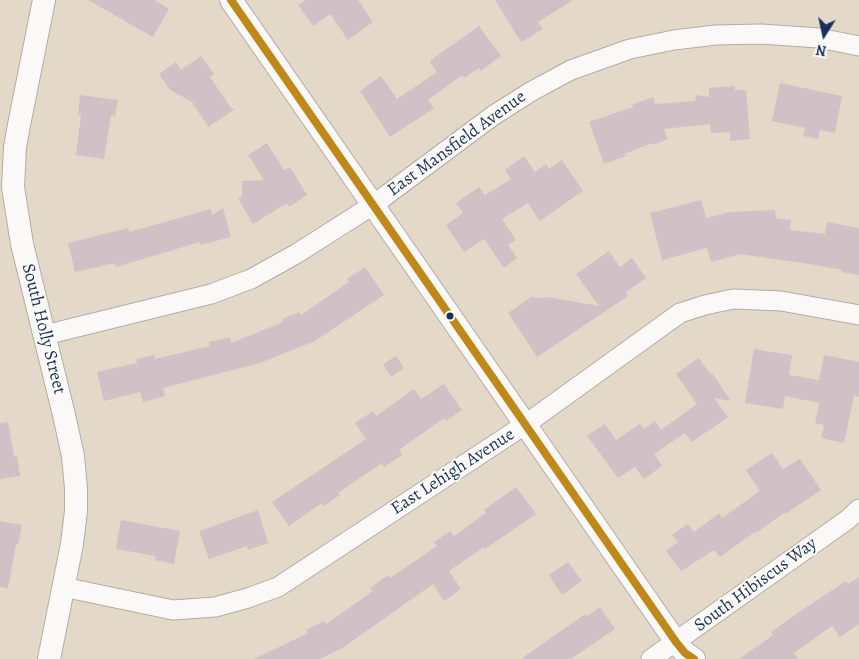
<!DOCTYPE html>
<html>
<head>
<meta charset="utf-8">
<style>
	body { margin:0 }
	#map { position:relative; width:859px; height:659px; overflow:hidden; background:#e4d9c8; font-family:Alegreya,serif }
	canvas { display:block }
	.north { position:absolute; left:799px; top:10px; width:50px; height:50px; -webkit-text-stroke:4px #fdfcf7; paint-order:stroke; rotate:190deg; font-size:14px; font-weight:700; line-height:20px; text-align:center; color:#1b2f5e }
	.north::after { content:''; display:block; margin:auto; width:18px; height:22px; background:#1b2f5e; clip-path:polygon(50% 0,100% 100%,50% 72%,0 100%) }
</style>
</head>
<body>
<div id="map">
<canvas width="859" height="659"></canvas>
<div class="north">N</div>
</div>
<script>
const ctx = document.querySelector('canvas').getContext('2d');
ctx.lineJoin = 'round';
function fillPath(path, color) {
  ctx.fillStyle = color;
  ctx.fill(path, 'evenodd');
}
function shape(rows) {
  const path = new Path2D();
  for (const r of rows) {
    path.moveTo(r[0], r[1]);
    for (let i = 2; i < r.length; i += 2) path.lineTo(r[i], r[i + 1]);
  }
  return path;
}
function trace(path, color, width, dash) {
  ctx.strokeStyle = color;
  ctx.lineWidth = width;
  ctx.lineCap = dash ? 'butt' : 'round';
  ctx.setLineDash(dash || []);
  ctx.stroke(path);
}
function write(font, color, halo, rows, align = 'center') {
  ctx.font = font + ' Alegreya,serif';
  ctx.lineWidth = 4;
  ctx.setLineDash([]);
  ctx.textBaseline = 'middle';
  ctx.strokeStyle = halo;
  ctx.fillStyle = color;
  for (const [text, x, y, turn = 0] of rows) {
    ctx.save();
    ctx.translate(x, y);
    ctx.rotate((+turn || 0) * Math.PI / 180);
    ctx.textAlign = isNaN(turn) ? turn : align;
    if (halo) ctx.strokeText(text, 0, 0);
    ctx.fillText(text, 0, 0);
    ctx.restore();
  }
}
fillPath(shape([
	[88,0,154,0,169,9,153,37],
	[306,0,358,0,373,22,348,40,330,14,313,26,298,5],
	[495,0,573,0,538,22,543,29,521,42],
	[479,26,501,56,481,71,479,68,464,78,462,75,428,100,434,108,390,137,360,91,381,76,397,99,437,72,430,62,431,60],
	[201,56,214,74,210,77,232,109,235,109,207,128,208,126,192,103,196,104,170,90,159,74,176,62,181,70],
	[780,83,842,96,835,133,820,130,818,139,803,136,805,128,772,121],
	[735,86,735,90,746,90,750,139,730,141,730,132,711,133,710,124,664,129,668,139,653,145,652,143,624,154,626,156,604,164,589,122,633,107,632,105,653,97,655,104,696,101,695,95,709,97,709,88],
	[80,95,118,100,115,116,111,115,104,159,76,155,81,115,78,115],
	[267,143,284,170,290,167,307,195,289,207,287,203,253,224,238,199,242,196,242,181,264,180,248,155],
	[524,156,535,172,546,164,549,169,562,160,583,191,540,221,528,203,502,219,516,240,508,245,517,258,504,268,484,239,464,252,446,225,463,213,456,203,479,187,485,195,511,179,505,170],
	[701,200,706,218,731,212,775,210,776,218,791,220,790,230,825,234,827,222,859,228,859,275,842,272,842,270,809,264,740,254,711,262,707,248,662,260,650,213],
	[223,208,231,237,201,245,200,242,116,267,115,263,75,272,68,243,128,228,129,232,211,209,212,215],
	[609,251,620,267,632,258,646,278,626,292,628,296,537,357,508,313,531,297,540,298,548,297,599,306,576,274],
	[365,267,384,295,315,341,260,363,163,388,165,396,143,402,140,392,104,401,97,372,137,363,136,359,154,355,155,359,210,346,209,342,230,337,231,343,283,322,282,319,300,312,301,315,349,282,347,279],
	[754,349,792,355,789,375,819,380,824,355,859,362,859,397,854,396,844,443,821,438,824,425,815,423,819,403,785,396,783,409,745,403],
	[396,356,404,368,391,377,383,364],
	[699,358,710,374,712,373,731,401,714,398,728,417,692,442,685,433,654,454,662,466,644,479,635,467,618,478,587,436,605,424,616,440,640,424,644,429,655,421,661,430,697,404,676,374],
	[444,384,462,410,446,421,444,418,399,450,402,455,384,467,382,463,338,493,340,495,324,506,322,503,289,526,272,502,366,439,355,423,373,411,376,416,414,389,421,399],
	[8,422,14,457,17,456,20,476,0,479,0,423],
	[772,453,783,469,800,459,821,490,785,514,784,513,756,533,755,532,720,557,714,550,681,571,666,551,678,542,672,535,688,524,694,532,719,513,722,518,760,491,746,470],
	[516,487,536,514,485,549,484,547,449,571,461,589,444,601,433,584,344,647,320,659,254,659,308,633,306,630,324,621,326,624,373,591,370,588,388,575,390,578,437,546,434,542,450,531,454,536,486,513,484,510],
	[258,510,268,543,248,550,247,546,209,559,199,531],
	[121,520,180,531,174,564,155,560,156,556,116,549],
	[0,521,22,525,18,545,16,544,8,588,0,587],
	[568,562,582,581,562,595,549,575],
	[859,577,859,624,840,637,832,626,794,653,798,659,739,659,773,635,771,632,799,612,846,581,848,584],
	[600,607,615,629,571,659,521,659,585,614,587,616]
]), '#cfc1c5');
const minor = shape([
	[45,335,211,294,251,279,296,254,373,205,494,115,532,91,571,70,630,49,674,40,716,35,761,34,819,38,859,46],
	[63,587,173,610,215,607,248,598,278,587,526,424,680,313,705,305,733,299,781,301,859,315],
	[651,659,847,520,859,509]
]);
const tertiary = shape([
	[44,0,19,125,15,147,13,187,22,244,64,415,73,456,76,488,76,511,72,544,49,659],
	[231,0,676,642,685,653,694,659]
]);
trace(minor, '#b1aca6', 21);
trace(tertiary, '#b1aca6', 24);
trace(minor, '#fbf9f7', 19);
trace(tertiary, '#fbf9f7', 22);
trace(shape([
	[231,0,676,642,685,653,694,659]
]), '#c08818', 8);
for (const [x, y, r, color] of [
	[450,316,4.5,"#1b2f5e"]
]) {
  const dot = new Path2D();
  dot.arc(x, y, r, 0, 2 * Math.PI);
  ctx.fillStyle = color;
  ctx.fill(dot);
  trace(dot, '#fdfcf7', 2);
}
write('18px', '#1b2f5e', '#fdfcf7', [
	["East Mansfield Avenue",457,144,-36],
	["South Holly Street",43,329,76],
	["East Lehigh Avenue",453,472,-33],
	["South Hibiscus Way",756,585,-36]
]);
</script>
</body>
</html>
